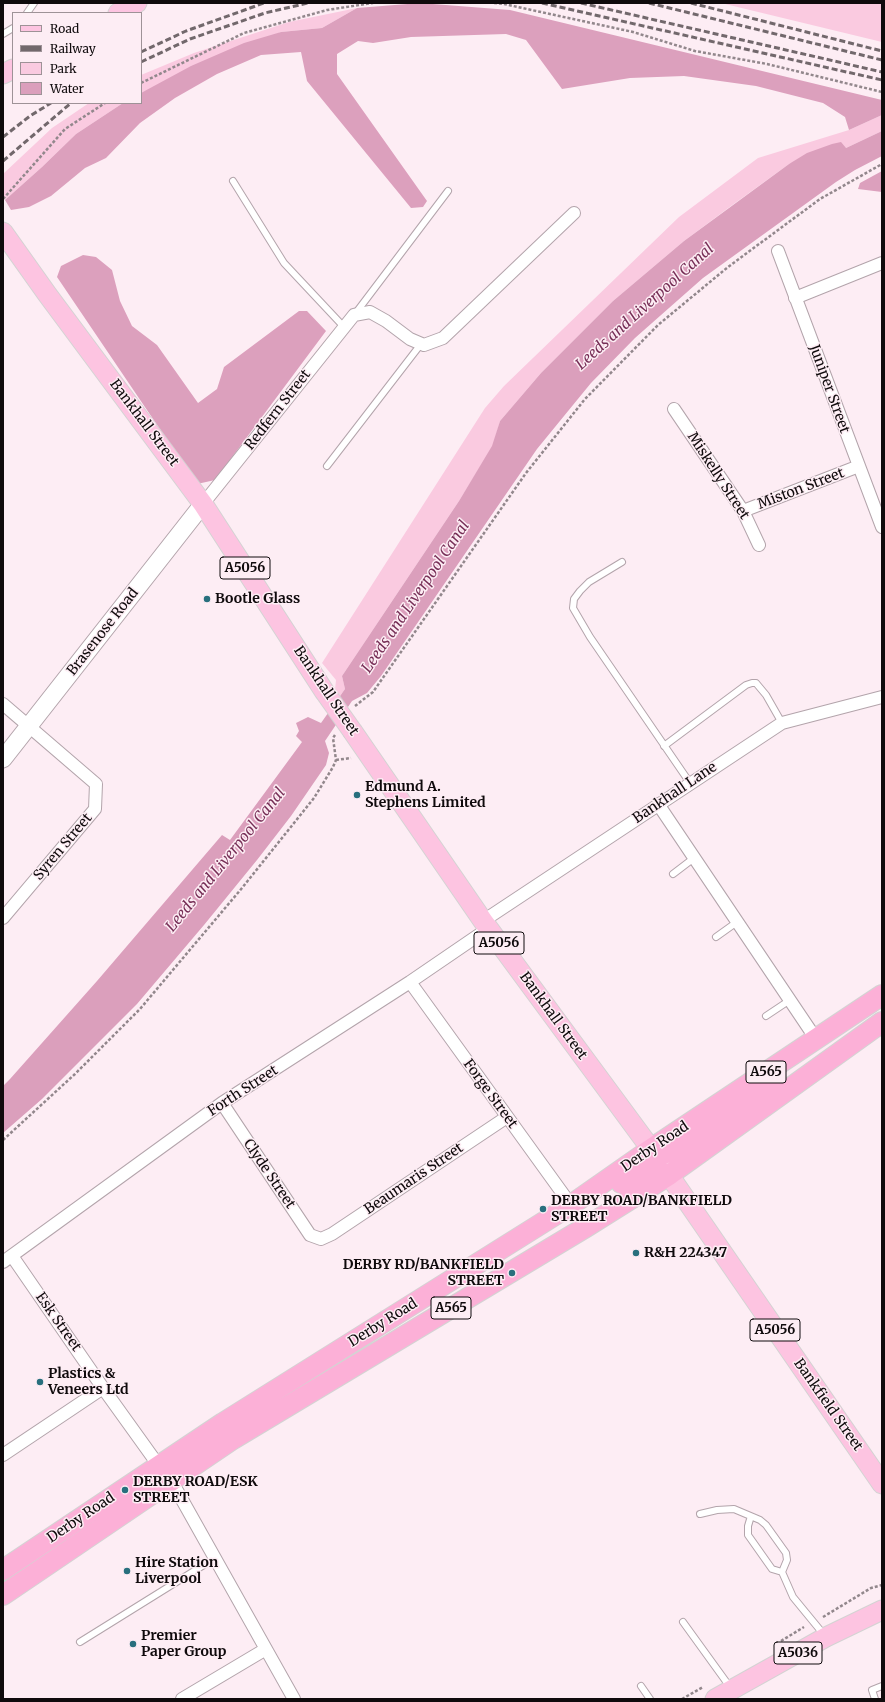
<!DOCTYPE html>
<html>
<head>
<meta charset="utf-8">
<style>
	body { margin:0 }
	#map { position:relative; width:885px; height:1702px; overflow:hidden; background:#fdedf4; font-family:Merriweather,serif }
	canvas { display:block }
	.frame { position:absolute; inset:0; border:4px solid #0f0a0c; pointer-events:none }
	.legend { position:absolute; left:12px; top:12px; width:130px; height:92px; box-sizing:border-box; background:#fdedf4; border:1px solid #9e9297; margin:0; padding:5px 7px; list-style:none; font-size:12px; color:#0f0a0c }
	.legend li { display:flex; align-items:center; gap:8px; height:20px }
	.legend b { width:20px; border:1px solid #9e9297 }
</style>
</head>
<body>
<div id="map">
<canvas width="885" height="1702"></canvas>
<div class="frame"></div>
<ul class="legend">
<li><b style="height:5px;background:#fdc4e1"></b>Road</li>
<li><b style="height:5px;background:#72686c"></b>Railway</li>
<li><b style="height:11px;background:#facae0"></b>Park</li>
<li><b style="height:11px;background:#db9fbc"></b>Water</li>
</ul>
</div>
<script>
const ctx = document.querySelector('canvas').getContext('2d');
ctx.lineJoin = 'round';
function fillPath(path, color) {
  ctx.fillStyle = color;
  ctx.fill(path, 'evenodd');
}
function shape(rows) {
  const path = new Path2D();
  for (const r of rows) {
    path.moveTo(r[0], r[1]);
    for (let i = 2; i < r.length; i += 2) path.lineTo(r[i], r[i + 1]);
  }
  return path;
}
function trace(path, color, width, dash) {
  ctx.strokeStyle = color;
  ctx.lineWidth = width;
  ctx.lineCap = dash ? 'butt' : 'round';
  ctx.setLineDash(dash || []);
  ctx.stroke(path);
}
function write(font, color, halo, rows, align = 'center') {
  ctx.font = font + ' Merriweather,serif';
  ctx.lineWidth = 3;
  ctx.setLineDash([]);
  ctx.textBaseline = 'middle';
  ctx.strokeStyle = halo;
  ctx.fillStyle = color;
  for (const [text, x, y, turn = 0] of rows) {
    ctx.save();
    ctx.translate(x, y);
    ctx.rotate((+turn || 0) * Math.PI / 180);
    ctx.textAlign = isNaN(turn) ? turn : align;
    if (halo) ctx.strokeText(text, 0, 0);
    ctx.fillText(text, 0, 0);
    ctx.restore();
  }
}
fillPath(shape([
	[721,3,882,3,882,42],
	[357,8,322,28,281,32,141,93,141,75,194,53,289,22],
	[89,103,123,103,76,134,42,167,5,200,3,197,3,174,52,128],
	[882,115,882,131,846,148,789,164,731,206,684,241,613,301,541,373,500,421,493,446,459,501,342,676,345,689,340,696,335,690,336,680,322,663,485,408,504,386,679,217,758,158,849,130]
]), '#facae0');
fillPath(shape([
	[420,3,510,10,882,100,882,115,849,130,845,117,823,103,756,86,684,76,630,78,562,89,526,40,506,34,411,37,373,43,358,41,337,54,337,74,427,201,423,207,411,208,307,81,301,52,261,55,217,74,175,98,140,123,106,158,85,168,51,196,29,207,11,210,5,200,42,167,76,134,123,103,141,103,141,93,191,66,244,43,281,32,322,28,357,8],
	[882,171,882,192,858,189,860,183],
	[83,255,96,257,112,270,120,301,132,326,157,345,198,403,217,389,224,367,299,311,307,311,326,331,215,480,197,484,57,277,61,266]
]), '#dca0bd');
fillPath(shape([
	[882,131,882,156,855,170,836,182,703,278,635,338,591,383,537,449,381,676,367,693,352,701,325,741,329,753,326,765,291,816,257,860,204,925,137,1004,42,1099,3,1133,3,1086,10,1079,97,981,222,835,230,840,302,742,296,736,299,731,296,723,308,717,321,723,345,689,342,676,459,501,492,446,500,421,541,373,613,301,684,241,789,164,807,153,832,144,841,142,846,148]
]), '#db9fbc');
const service = shape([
	[27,13,34,3],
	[3,34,13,28],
	[233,181,284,263,344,327],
	[355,314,448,191],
	[327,466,421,344],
	[622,562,589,582,580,591,574,599,573,608,590,637,690,783],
	[664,746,746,685,752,683,756,683,766,695,782,723],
	[673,874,694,858],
	[716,937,737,922],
	[766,1016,790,1000],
	[700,1514,717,1510,734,1509,760,1520,766,1525,786,1553,787,1560,782,1572,793,1597,825,1636],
	[751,1516,748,1526,748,1535,772,1569,782,1572],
	[683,1622,730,1687],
	[80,1642,215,1558],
	[641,1686,650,1699],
	[875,1699,872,1690,882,1686]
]);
const minor = shape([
	[778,251,882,527],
	[795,298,882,263],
	[674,409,743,511,759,545],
	[203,504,354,315,370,312,386,321,410,339,424,345,443,338,574,213],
	[743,511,859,466],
	[3,704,96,784,95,809,3,918],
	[658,804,816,1039],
	[483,921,782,723,882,697],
	[410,982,571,1205],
	[222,1103,310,1235,321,1239,332,1234,507,1117],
	[12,1256,103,1388,159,1466],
	[3,1262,222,1103,410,982,489,928],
	[3,1455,103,1388],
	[171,1480,294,1699],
	[182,1699,266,1649]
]);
const secondary = shape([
	[3,759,203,504]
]);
const primary = shape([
	[118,13,137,3],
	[3,74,13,69],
	[3,232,47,294,203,504,324,691],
	[353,732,483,921,651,1149,882,1484],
	[715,1699,826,1637,882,1610]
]);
const trunk = shape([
	[651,1149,663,1154,673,1151,770,1087],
	[621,1183,640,1172,654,1170,669,1175],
	[3,1570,223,1423,571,1205,651,1149,882,995],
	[3,1595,233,1439,586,1227,669,1175,882,1022]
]);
trace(service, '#b3a4ab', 8);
trace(minor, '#b3a4ab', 14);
trace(secondary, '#b3a4ab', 19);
trace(primary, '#d4d3d3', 21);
trace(trunk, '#d4d3d3', 22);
trace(shape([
	[494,3,504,4,633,32,695,51,767,64,882,92],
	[141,83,244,33,327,10,373,3],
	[3,199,65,129,105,103],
	[355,706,373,692,526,473,585,399,658,325,728,267,820,199,882,164],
	[336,760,351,758],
	[3,1140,75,1074,140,1009,242,888,314,798,333,767,336,760,333,738,335,735],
	[823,1617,871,1588,882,1585],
	[781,1641,804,1627],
	[682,1699,703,1687]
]), '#92878c', 2.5, [3, 2]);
trace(service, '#fff', 6);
trace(minor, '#fff', 12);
trace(secondary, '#fff', 17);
trace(primary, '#fdc4e1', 19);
trace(trunk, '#fcb0d7', 20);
trace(shape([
	[542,3,882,80],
	[581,3,882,72],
	[649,3,882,60],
	[691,3,882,51],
	[141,52,186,31,264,3],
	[141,62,190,39,265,13,308,3],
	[3,137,30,116,51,103],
	[3,161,71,103]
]), '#72686c', 3, [6, 3]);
const primaryBridge = shape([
	[324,691,353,732]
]);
trace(primaryBridge, '#d4d3d3', 21, []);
trace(primaryBridge, '#fdc4e1', 19);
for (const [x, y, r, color] of [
	[207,599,4,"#286f7d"],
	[357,795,4,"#286f7d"],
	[543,1209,4,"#286f7d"],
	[636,1253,4,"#286f7d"],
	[512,1273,4,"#286f7d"],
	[40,1382,4,"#286f7d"],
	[125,1490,4,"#286f7d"],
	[127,1571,4,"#286f7d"],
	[133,1644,4,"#286f7d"]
]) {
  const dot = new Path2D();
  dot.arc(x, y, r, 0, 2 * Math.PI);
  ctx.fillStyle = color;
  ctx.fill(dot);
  trace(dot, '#fdedf4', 1.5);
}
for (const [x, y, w] of [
	[245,568,50],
	[499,943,50],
	[766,1072,40],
	[451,1308,40],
	[775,1330,50],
	[798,1653,48]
]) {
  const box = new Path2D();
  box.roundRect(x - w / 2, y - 11, w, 22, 3);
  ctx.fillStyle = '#fdedf4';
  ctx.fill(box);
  trace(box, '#0f0a0c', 1);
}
write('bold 13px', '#0f0a0c', null, [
	["A5056",245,568],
	["A5056",499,943],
	["A565",766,1072],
	["A565",451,1308],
	["A5056",775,1330],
	["A5036",798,1653]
]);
write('14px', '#0f0a0c', '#fdedf4', [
	["Juniper Street",829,389,70],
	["Redfern Street",278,410,-52],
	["Bankhall Street",144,423,53],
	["Miskelly Street",718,476,57],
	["Miston Street",801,489,-21],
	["Brasenose Road",103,632,-52],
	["Bankhall Street",326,691,56],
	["Bankhall Lane",675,793,-34],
	["Syren Street",63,847,-50],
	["Bankhall Street",553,1016,54],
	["Forth Street",243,1091,-33],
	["Forge Street",490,1094,54],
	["Derby Road",655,1147,-34],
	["Clyde Street",269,1174,56],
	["Beaumaris Street",414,1179,-34],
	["Esk Street",58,1322,55],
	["Derby Road",383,1323,-32],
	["Bankfield Street",828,1405,55],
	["Derby Road",81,1518,-34]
]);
write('bold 14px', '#0f0a0c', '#fdedf4', [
	["Bootle Glass",215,599],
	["Edmund A.",365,787],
	["Stephens Limited",365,803],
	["DERBY ROAD/BANKFIELD",551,1201],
	["STREET",551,1217],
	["R&H 224347",644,1253],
	["DERBY RD/BANKFIELD",504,1265,"right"],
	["STREET",504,1281,"right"],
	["Plastics &",48,1374],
	["Veneers Ltd",48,1390],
	["DERBY ROAD/ESK",133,1482],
	["STREET",133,1498],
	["Hire Station",135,1563],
	["Liverpool",135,1579],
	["Premier",141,1636],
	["Paper Group",141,1652]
], 'left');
write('italic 15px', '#772f57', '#fdedf4', [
	["Leeds and Liverpool Canal",645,307,-42],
	["Leeds and Liverpool Canal",416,597,-56],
	["Leeds and Liverpool Canal",226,860,-51]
]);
</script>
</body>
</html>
